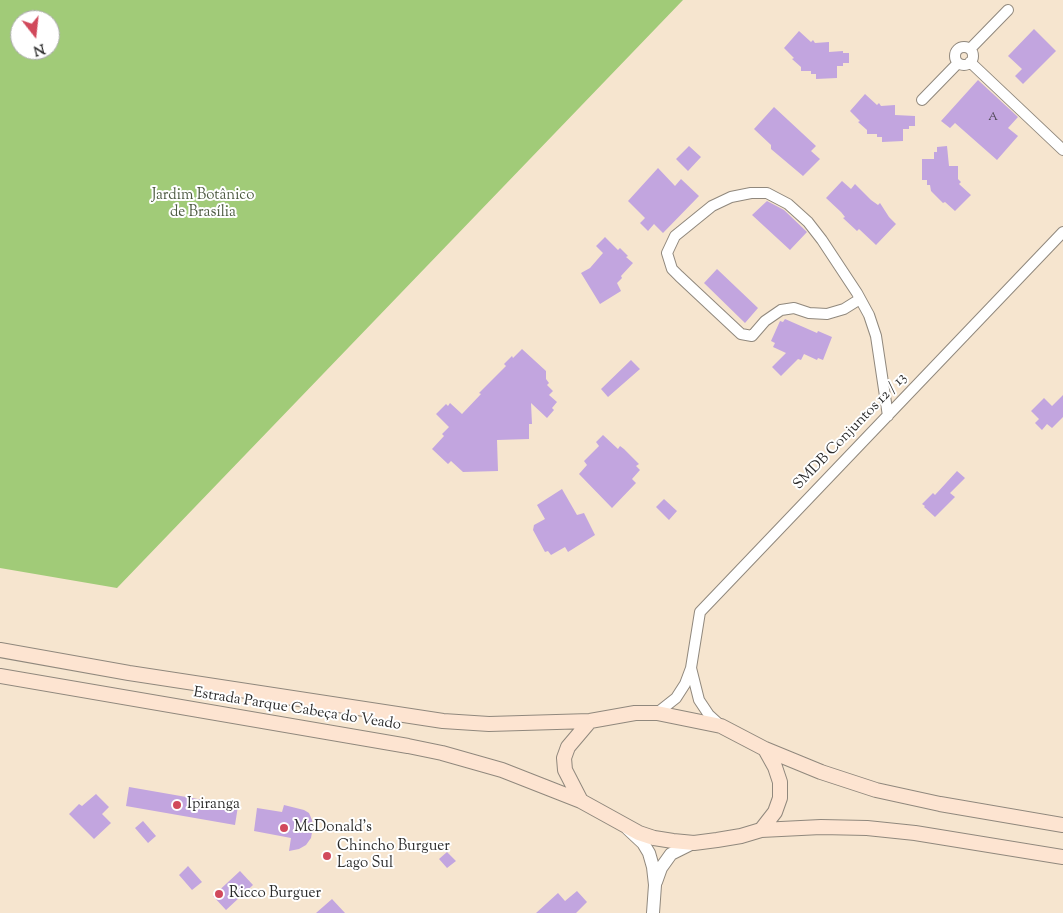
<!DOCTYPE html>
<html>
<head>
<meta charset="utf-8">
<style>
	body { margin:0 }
	#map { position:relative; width:1063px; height:913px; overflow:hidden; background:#f6e5cf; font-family:"Sorts Mill Goudy",serif }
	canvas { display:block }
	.north { position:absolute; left:10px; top:10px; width:50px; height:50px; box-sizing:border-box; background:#fff; border:1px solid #aaa; border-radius:50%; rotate:164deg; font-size:14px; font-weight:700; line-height:20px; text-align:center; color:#2b2b2b }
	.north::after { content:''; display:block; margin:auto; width:18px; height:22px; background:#d1495b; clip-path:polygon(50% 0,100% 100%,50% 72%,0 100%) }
</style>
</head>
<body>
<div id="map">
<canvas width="1063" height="913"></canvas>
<div class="north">N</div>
</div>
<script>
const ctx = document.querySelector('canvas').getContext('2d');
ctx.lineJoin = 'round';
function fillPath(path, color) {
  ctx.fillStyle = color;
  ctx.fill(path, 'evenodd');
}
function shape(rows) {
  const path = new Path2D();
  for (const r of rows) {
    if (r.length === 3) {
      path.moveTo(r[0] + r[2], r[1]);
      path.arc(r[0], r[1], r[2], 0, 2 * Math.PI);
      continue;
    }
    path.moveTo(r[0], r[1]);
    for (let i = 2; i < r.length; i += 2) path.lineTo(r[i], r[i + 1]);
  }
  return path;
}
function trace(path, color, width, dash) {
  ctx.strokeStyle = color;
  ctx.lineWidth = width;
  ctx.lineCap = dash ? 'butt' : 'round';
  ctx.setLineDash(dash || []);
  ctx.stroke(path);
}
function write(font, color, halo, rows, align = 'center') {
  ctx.font = font + ' "Sorts Mill Goudy",serif';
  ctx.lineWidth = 4;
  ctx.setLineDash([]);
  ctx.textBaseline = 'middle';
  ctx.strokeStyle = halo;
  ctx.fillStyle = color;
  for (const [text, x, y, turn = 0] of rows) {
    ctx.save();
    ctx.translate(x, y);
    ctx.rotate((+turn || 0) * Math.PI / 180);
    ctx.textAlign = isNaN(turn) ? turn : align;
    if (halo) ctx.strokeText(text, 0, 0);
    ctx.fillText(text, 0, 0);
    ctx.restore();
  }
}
fillPath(shape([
	[0,0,683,0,117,588,0,568],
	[20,20,50,20,50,50,20,50]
]), '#a1cb78');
fillPath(shape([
	[1034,29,1056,51,1023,84,1015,76,1022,69,1008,56],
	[799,31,811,42,813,40,815,43,829,42,829,52,843,51,843,53,849,53,849,63,843,63,843,66,837,66,837,78,816,79,816,74,811,74,811,71,801,71,801,67,792,59,794,58,784,48],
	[978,80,1018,117,1008,128,1018,136,997,160,955,123,950,128,941,121],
	[865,94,877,105,879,103,881,106,895,105,895,115,915,116,915,126,909,126,909,129,903,129,903,141,882,142,882,137,877,137,877,134,867,134,867,130,858,122,860,121,850,111],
	[774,107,816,146,811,151,820,159,803,176,771,149,771,145,754,129],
	[689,146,701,157,688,171,676,159],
	[947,146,949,166,958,166,958,179,961,182,959,184,971,195,955,211,945,202,943,203,931,191,930,185,927,185,927,180,922,180,922,159,934,159,934,152,937,152,937,147],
	[658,168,675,186,681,179,699,196,663,233,654,224,648,231,640,223,645,218,628,201],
	[842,181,851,189,855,184,871,200,878,205,880,203,889,217,896,224,876,245,859,229,857,231,843,218,845,217,841,212,826,198],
	[767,201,784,210,807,232,790,250,752,215],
	[605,237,618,250,620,248,628,256,626,257,633,263,621,276,622,278,617,283,621,291,600,304,581,273,590,268,603,253,596,246],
	[717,269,758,308,745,323,704,283],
	[785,319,817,333,818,331,832,337,823,360,818,358,817,360,804,354,801,360,798,359,781,376,772,367,786,353,773,347,775,343,771,341,780,321,783,322],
	[522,349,546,371,546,379,549,383,547,385,553,391,549,395,557,402,552,408,554,410,547,418,531,403,532,424,529,424,529,439,497,440,498,471,463,472,451,461,448,464,432,449,444,436,442,434,449,427,436,414,446,404,448,406,450,403,462,414,481,394,479,393,506,366,504,364,512,356,513,358],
	[631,360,640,369,608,397,601,389],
	[1063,395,1063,417,1052,428,1047,424,1042,430,1035,423,1039,419,1031,411,1044,398,1052,406],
	[603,435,618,449,620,446,624,449,639,464,636,466,640,470,632,479,636,483,612,508,579,474,587,465,584,461,599,446,596,442],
	[957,471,965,478,950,493,955,497,935,517,924,507,925,506,922,504,933,493,935,495],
	[562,489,577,515,584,513,595,535,568,552,565,547,551,555,548,551,545,552,533,530,534,525,545,519,537,505],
	[664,499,677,511,669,520,656,507],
	[129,787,238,806,235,825,126,806],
	[96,794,109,807,102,814,111,823,94,839,69,814,79,804,82,806],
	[284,805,304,810,309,813,312,820,313,827,311,838,306,845,299,849,289,851,291,838,254,831,257,808,282,812],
	[143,821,156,836,148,843,135,828],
	[447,852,456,861,447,868,439,859],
	[188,866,202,882,192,890,179,875],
	[240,871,253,885,226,910,213,896],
	[577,891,587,902,576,913,536,913,558,893,565,901],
	[332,899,345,913,316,913]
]), '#c2a5df');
const minor = shape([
	[964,56,9],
	[970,49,1008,10],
	[970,62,1063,150],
	[922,100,958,63],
	[860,299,844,309,827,314,809,313,794,308,781,310,765,321,752,336,741,334,679,276,672,269,667,253,675,236,712,206,731,197,751,193,767,193,788,204,808,222,822,240,857,293,869,315,876,336,888,416],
	[691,668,699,700,709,715,720,725],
	[657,713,676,698,685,684,691,668,700,612,1063,232]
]);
const tertiary = shape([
	[628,829,643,843,649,853,653,867,655,885,653,913],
	[656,882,661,868,671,854,693,843]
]);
const secondary = shape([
	[0,650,129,673,443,721,489,724,590,721,635,713,657,713,721,726,765,749,821,772,876,790,940,804,1063,825],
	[0,676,408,746,442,753,502,770,581,801,639,833,654,838,673,841,694,843,717,840,741,836,761,830,775,812,780,798,780,782,775,767,765,749],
	[581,801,565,770,564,758,568,747,590,721],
	[761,830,821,827,867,828,915,833,1063,857]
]);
trace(minor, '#90887d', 12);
trace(tertiary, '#90887d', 14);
trace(secondary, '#90887d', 16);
trace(minor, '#fff', 10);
trace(tertiary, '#fff', 12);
trace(secondary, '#fde4d1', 14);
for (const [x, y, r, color] of [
	[177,805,5,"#d1495b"],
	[284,828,5,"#d1495b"],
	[327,856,5,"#d1495b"],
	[219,894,5,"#d1495b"]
]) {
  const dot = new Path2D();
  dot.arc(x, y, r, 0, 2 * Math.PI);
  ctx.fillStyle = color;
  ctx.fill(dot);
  trace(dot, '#fff', 2);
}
write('12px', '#514a58', null, [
	["A",993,118]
]);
write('15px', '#4e5b42', '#fff', [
	["Jardim Botânico",203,196],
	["de Brasília",203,213]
]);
write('15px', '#2b2b2b', '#fff', [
	["SMDB Conjuntos 12 / 13",851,432,-46],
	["Estrada Parque Cabeça do Veado",297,710,9]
]);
write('15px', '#2b2b2b', '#fff', [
	["Ipiranga",187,805],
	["McDonald's",294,828],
	["Chincho Burguer",337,847],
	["Lago Sul",337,864],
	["Ricco Burguer",229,894]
], 'left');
</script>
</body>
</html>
